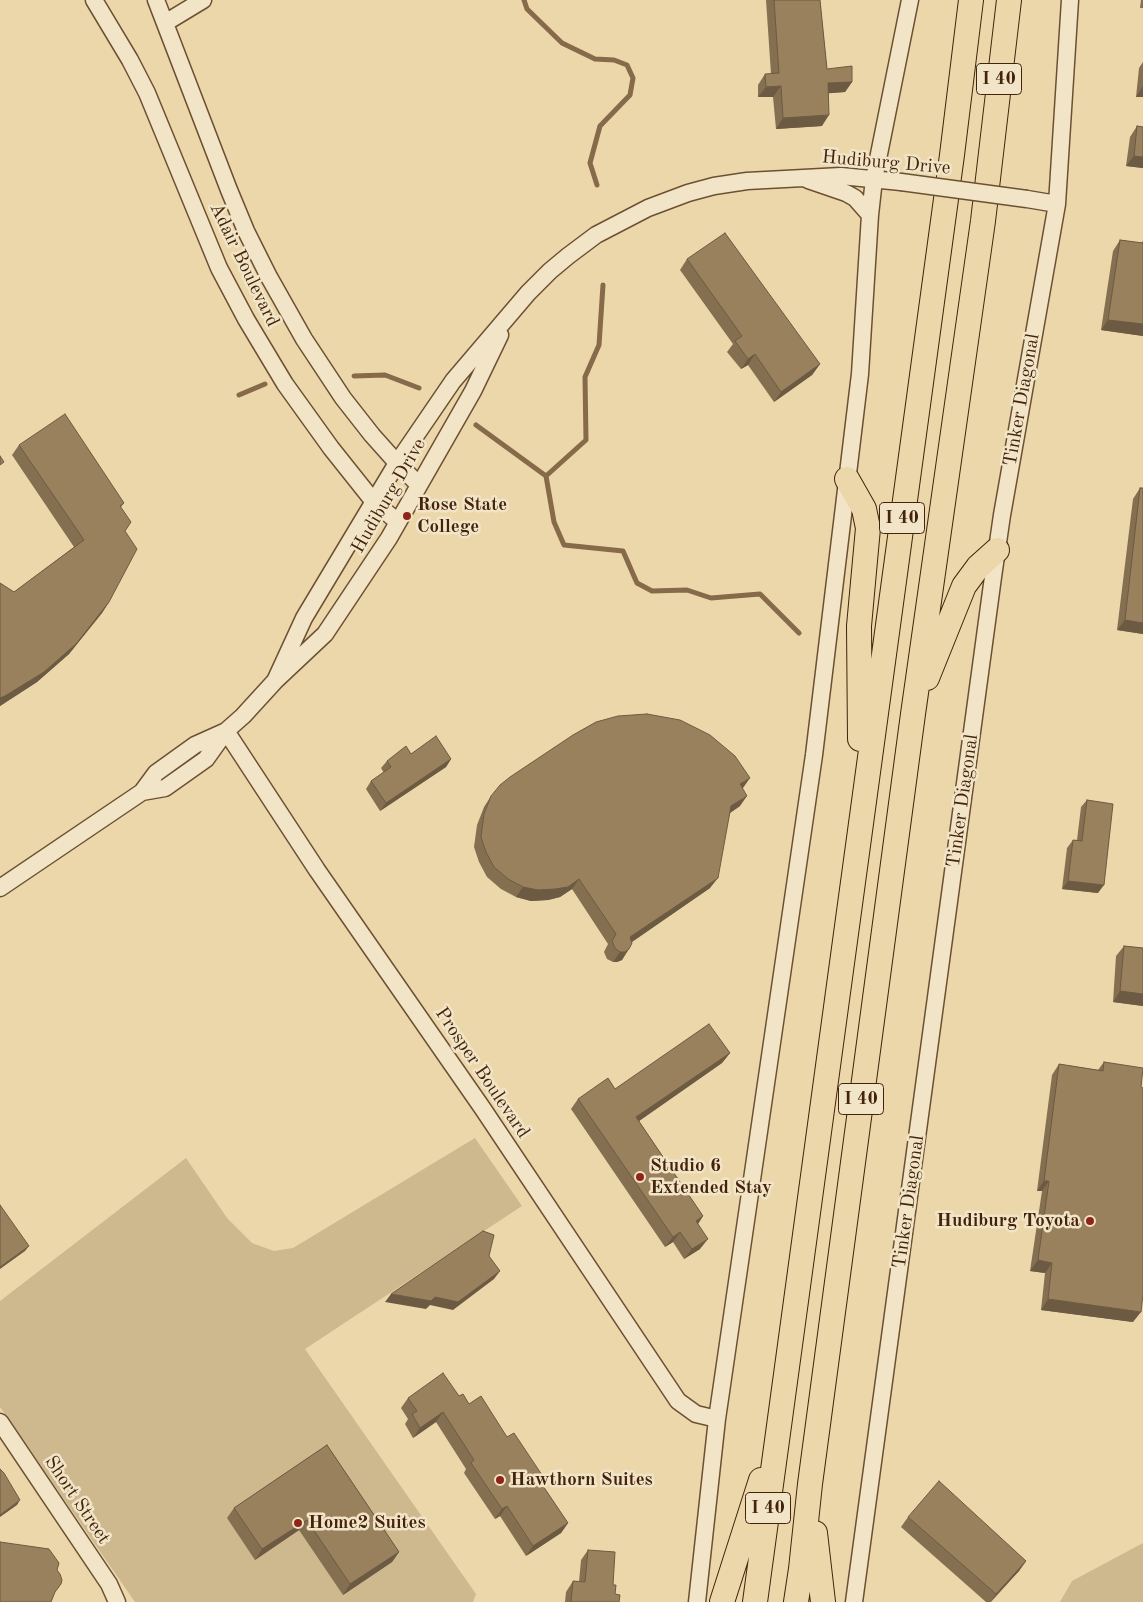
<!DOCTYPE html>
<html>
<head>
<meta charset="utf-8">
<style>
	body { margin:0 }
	canvas { display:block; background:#ebd7a9 }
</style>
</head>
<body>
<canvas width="1143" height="1602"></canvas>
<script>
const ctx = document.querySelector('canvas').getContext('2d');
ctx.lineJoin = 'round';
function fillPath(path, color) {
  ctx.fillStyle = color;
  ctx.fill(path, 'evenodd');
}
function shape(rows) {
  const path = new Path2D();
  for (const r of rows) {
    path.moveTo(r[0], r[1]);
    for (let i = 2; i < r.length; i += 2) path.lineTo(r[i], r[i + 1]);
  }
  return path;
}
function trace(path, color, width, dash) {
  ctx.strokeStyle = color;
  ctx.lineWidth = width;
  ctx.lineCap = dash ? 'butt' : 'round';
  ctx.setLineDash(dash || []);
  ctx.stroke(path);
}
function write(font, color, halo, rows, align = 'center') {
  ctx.font = font + ' "Old Standard TT",serif';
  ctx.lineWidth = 5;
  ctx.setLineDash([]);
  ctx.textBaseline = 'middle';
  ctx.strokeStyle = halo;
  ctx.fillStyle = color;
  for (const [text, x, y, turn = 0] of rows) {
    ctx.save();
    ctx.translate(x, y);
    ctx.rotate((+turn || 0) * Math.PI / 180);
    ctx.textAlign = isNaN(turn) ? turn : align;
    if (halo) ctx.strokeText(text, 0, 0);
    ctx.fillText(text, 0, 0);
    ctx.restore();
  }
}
fillPath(shape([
	[475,1138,522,1206,305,1349,476,1594,473,1602,135,1602,0,1407,0,1301,186,1158,227,1218,252,1243,274,1251,293,1248],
	[1143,1543,1143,1602,1060,1602,1072,1581]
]), '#ceb88e');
trace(shape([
	[524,0,527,9,562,43,595,59,614,60,627,65,633,78,630,95,600,126,590,163,597,185],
	[603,285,599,345,585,377,586,440,546,476,554,522,564,545,623,551,637,583,652,591,687,590,711,598,760,594,799,633],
	[354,376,385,375,419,388],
	[239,395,265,384],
	[476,425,546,476]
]), '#866a4a', 5);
const minor = shape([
	[94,0,130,60,147,93,219,268,246,319,285,384,331,448,374,502,398,522],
	[156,0,229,190,246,231,269,277,304,339,343,398,372,435,397,463,419,485],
	[165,23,203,0],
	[808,180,846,193,855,198,870,215],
	[1027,199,1057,204],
	[275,681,304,618,397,463,453,381,528,293,550,271,568,256,596,235,648,208,688,193,714,186,747,181,841,176,901,182],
	[226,731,317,870,483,1109,678,1401,696,1414,717,1419],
	[142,792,165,788,206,759,226,731,243,716,275,681,325,634,389,538,473,391,500,335],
	[0,888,142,792,156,773,195,745,224,732],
	[0,1422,109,1584,117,1602],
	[697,1602,717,1419,814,755,860,374,870,215,874,179,910,0],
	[854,1602,993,577,1002,515,1057,204,1070,0]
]);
const highway = shape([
	[847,479,864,509,868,528,859,626,860,739],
	[927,678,964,586,978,567,997,550],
	[815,1533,823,1602],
	[722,1602,761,1480],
	[755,1602,952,155,971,0],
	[796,1602,801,1569,810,1484,913,714,983,221,1009,0]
]);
trace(minor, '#6d5033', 19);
trace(highway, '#43230c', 26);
trace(minor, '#f2e5c7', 16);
trace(highway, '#ebd7a9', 24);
const minorBridge = shape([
	[901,182,1027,199]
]);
trace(minorBridge, '#6d5033', 19, []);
trace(minorBridge, '#f2e5c7', 16);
fillPath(shape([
	[766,0,820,0,827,69,852,82,845,92,828,93,822,126,776,129,773,97,758,97,758,85,765,74,771,74],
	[1141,0,1143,0,1143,8,1140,8],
	[1143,62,1143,97,1136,97,1139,68],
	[1137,126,1143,127,1143,168,1126,166,1130,137],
	[1120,240,1141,243,1143,241,1143,336,1101,330,1113,251],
	[687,259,820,364,812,375,774,402,748,365,741,369,727,352,733,344,680,270],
	[19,445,124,503,121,507,125,531,109,602,102,613,69,654,37,682,0,706,0,583,14,592,74,547,12,455],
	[1140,488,1143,634,1117,630,1133,499],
	[411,754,451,759,446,767,380,811,366,789,371,781,384,773,381,768,387,761],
	[742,788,740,806,730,813,710,888,632,942,622,960,617,962,613,962,607,959,604,952,608,944,572,889,560,897,548,900,531,901,516,897,501,889,487,877,479,862,474,847,477,825,484,807,491,796,743,788],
	[1087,800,1098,893,1062,889,1067,848,1073,840,1077,840,1081,807],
	[1124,946,1143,948,1143,1006,1113,1002,1116,956],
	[730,1053,722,1063,639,1121,703,1216,698,1224,700,1249,684,1259,673,1242,665,1247,571,1109,578,1099,615,1089],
	[1104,1062,1141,1087,1133,1322,1041,1310,1045,1273,1030,1271,1042,1191,1037,1191,1052,1075,1059,1064,1098,1070],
	[459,1396,469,1404,507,1437,541,1483,568,1523,561,1533,526,1556,500,1516,495,1519,464,1473,466,1469,436,1422,413,1438,405,1424,408,1419,401,1408,408,1398],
	[327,1445,399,1552,392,1562,343,1595,299,1530,255,1560,227,1518,234,1508],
	[908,1517,1026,1561,1019,1571,991,1602,986,1602,901,1527],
	[588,1550,613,1585,615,1594,619,1602,565,1602,566,1592,573,1581,579,1582,581,1560]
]), '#846f51');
fillPath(shape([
	[852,82,845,92,820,94,828,83],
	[781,86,773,97,758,97,766,87],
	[1143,86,1143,97,1136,97],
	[829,115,822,126,776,129,783,118],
	[1134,156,1143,157,1143,168,1126,166],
	[1108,320,1143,324,1143,336,1101,330],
	[755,354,748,365,741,369,748,359],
	[820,364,812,375,774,402,781,392],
	[109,602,102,613,69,654,37,682,0,706,0,698],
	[1125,620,1143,623,1143,634,1117,630],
	[451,759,446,767,380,811,386,803],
	[750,778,743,788,732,795,740,784],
	[747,796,740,806,724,817,731,806],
	[718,878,710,888,623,948,630,937],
	[579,879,572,889,560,897,548,900,531,901,516,897,523,887],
	[1068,881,1104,885,1098,893,1062,889],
	[629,949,622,960,617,962,613,962,620,952],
	[1120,991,1143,994,1143,1006,1113,1002],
	[730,1053,722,1063,629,1128,636,1117],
	[1044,1181,1049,1181,1042,1191,1037,1191],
	[703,1216,696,1227,696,1221],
	[680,1232,673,1242,665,1247,673,1237],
	[708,1239,700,1249,684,1259,692,1249],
	[29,1246,25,1251,0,1269,0,1267],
	[1038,1260,1052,1263,1045,1273,1030,1271],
	[500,1271,494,1279,453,1310,430,1305,426,1309,385,1302,391,1294],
	[1048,1299,1141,1312,1133,1322,1041,1310],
	[443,1412,436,1422,413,1438,420,1428],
	[20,1500,17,1505,0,1517,0,1515],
	[507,1506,500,1516,495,1519,502,1509],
	[307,1520,299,1530,255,1560,262,1549],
	[568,1523,561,1533,526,1556,533,1546],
	[399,1552,392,1562,343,1595,350,1584],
	[1026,1561,1019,1571,990,1602,996,1594]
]), '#6c5a42');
const building = shape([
	[774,0,820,0,827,69,852,66,852,82,828,83,829,115,783,118,781,86,766,87,765,74,779,73,774,0],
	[1137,126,1143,127,1143,157,1134,156,1137,126],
	[725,233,820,364,781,392,755,354,748,359,735,341,742,336,687,259,725,233],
	[1120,240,1143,243,1143,324,1108,320,1120,240],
	[65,414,124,503,120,506,131,522,125,531,137,549,109,602,76,644,44,672,5,696,0,698,0,583,14,592,84,540,19,445,65,414],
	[0,456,4,462,0,465,0,456],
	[1140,488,1143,488,1143,623,1125,620,1140,488],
	[647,714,680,720,710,735,735,756,750,778,740,784,747,796,731,806,718,878,630,937,632,943,629,949,625,952,620,952,615,948,612,941,616,934,579,879,568,887,555,889,538,890,523,887,508,879,494,867,486,852,481,837,484,814,491,796,500,785,510,777,573,735,596,722,618,716,647,714],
	[436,736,451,759,386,803,371,781,391,767,387,761,406,746,411,754,436,736],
	[1087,800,1113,804,1104,885,1068,881,1073,840,1082,841,1087,800],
	[1124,946,1143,948,1143,994,1120,991,1124,946],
	[709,1024,730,1053,636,1117,703,1216,696,1221,708,1239,692,1249,680,1232,673,1237,578,1099,608,1078,615,1089,709,1024],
	[1104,1062,1143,1068,1141,1087,1143,1088,1143,1294,1141,1312,1048,1299,1052,1263,1038,1260,1049,1181,1044,1181,1059,1064,1103,1071,1104,1062],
	[0,1205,29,1246,0,1267,0,1205],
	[483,1231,494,1235,489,1256,500,1271,458,1302,435,1297,431,1301,391,1294,483,1231],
	[443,1373,459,1396,463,1394,469,1404,481,1396,507,1437,514,1433,544,1478,541,1483,568,1523,533,1546,507,1506,502,1509,471,1463,474,1460,443,1412,420,1428,412,1414,417,1411,408,1398,443,1373],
	[327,1445,399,1552,350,1584,307,1520,262,1549,234,1508,327,1445],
	[0,1469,4,1473,20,1500,0,1515,0,1469],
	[939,1481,1026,1561,996,1594,908,1517,939,1481],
	[0,1542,49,1549,59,1563,57,1570,60,1574,62,1580,61,1584,55,1592,51,1602,0,1602,0,1542],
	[588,1550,615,1552,613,1585,616,1585,615,1594,620,1595,619,1602,571,1602,573,1581,585,1582,588,1550]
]);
fillPath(building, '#9a815e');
trace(building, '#6c5a42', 1);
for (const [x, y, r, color] of [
	[407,516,5,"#8f2418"],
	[640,1177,5,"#8f2418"],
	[1090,1221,5,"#8f2418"],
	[500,1480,5,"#8f2418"],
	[298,1523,5,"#8f2418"]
]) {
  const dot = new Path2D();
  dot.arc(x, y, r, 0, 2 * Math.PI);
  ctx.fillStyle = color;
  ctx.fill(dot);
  trace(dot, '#f2e5c7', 2);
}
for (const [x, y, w] of [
	[999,79,45],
	[902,518,45],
	[861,1099,45],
	[768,1508,45]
]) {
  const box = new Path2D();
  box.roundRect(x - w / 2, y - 15.5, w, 31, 4);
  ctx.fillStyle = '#f2e5c7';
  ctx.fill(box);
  trace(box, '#43230c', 1);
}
write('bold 18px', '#43230c', null, [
	["I 40",999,79],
	["I 40",902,518],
	["I 40",861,1099],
	["I 40",768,1508]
]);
write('19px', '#43230c', '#f2e5c7', [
	["Hudiburg Drive",886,163,5],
	["Adair Boulevard",244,265,64],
	["Tinker Diagonal",1022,400,-80],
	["Hudiburg Drive",389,496,-60],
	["Tinker Diagonal",963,801,-82],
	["Prosper Boulevard",482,1073,56],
	["Tinker Diagonal",909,1202,-82],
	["Short Street",77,1500,56]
]);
write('bold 19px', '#43230c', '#f2e5c7', [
	["Rose State",417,505],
	["College",417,527],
	["Studio 6",650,1166],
	["Extended Stay",650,1188],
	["Hudiburg Toyota",1080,1221,"right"],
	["Hawthorn Suites",510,1480],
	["Home2 Suites",308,1523]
], 'left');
</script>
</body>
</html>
